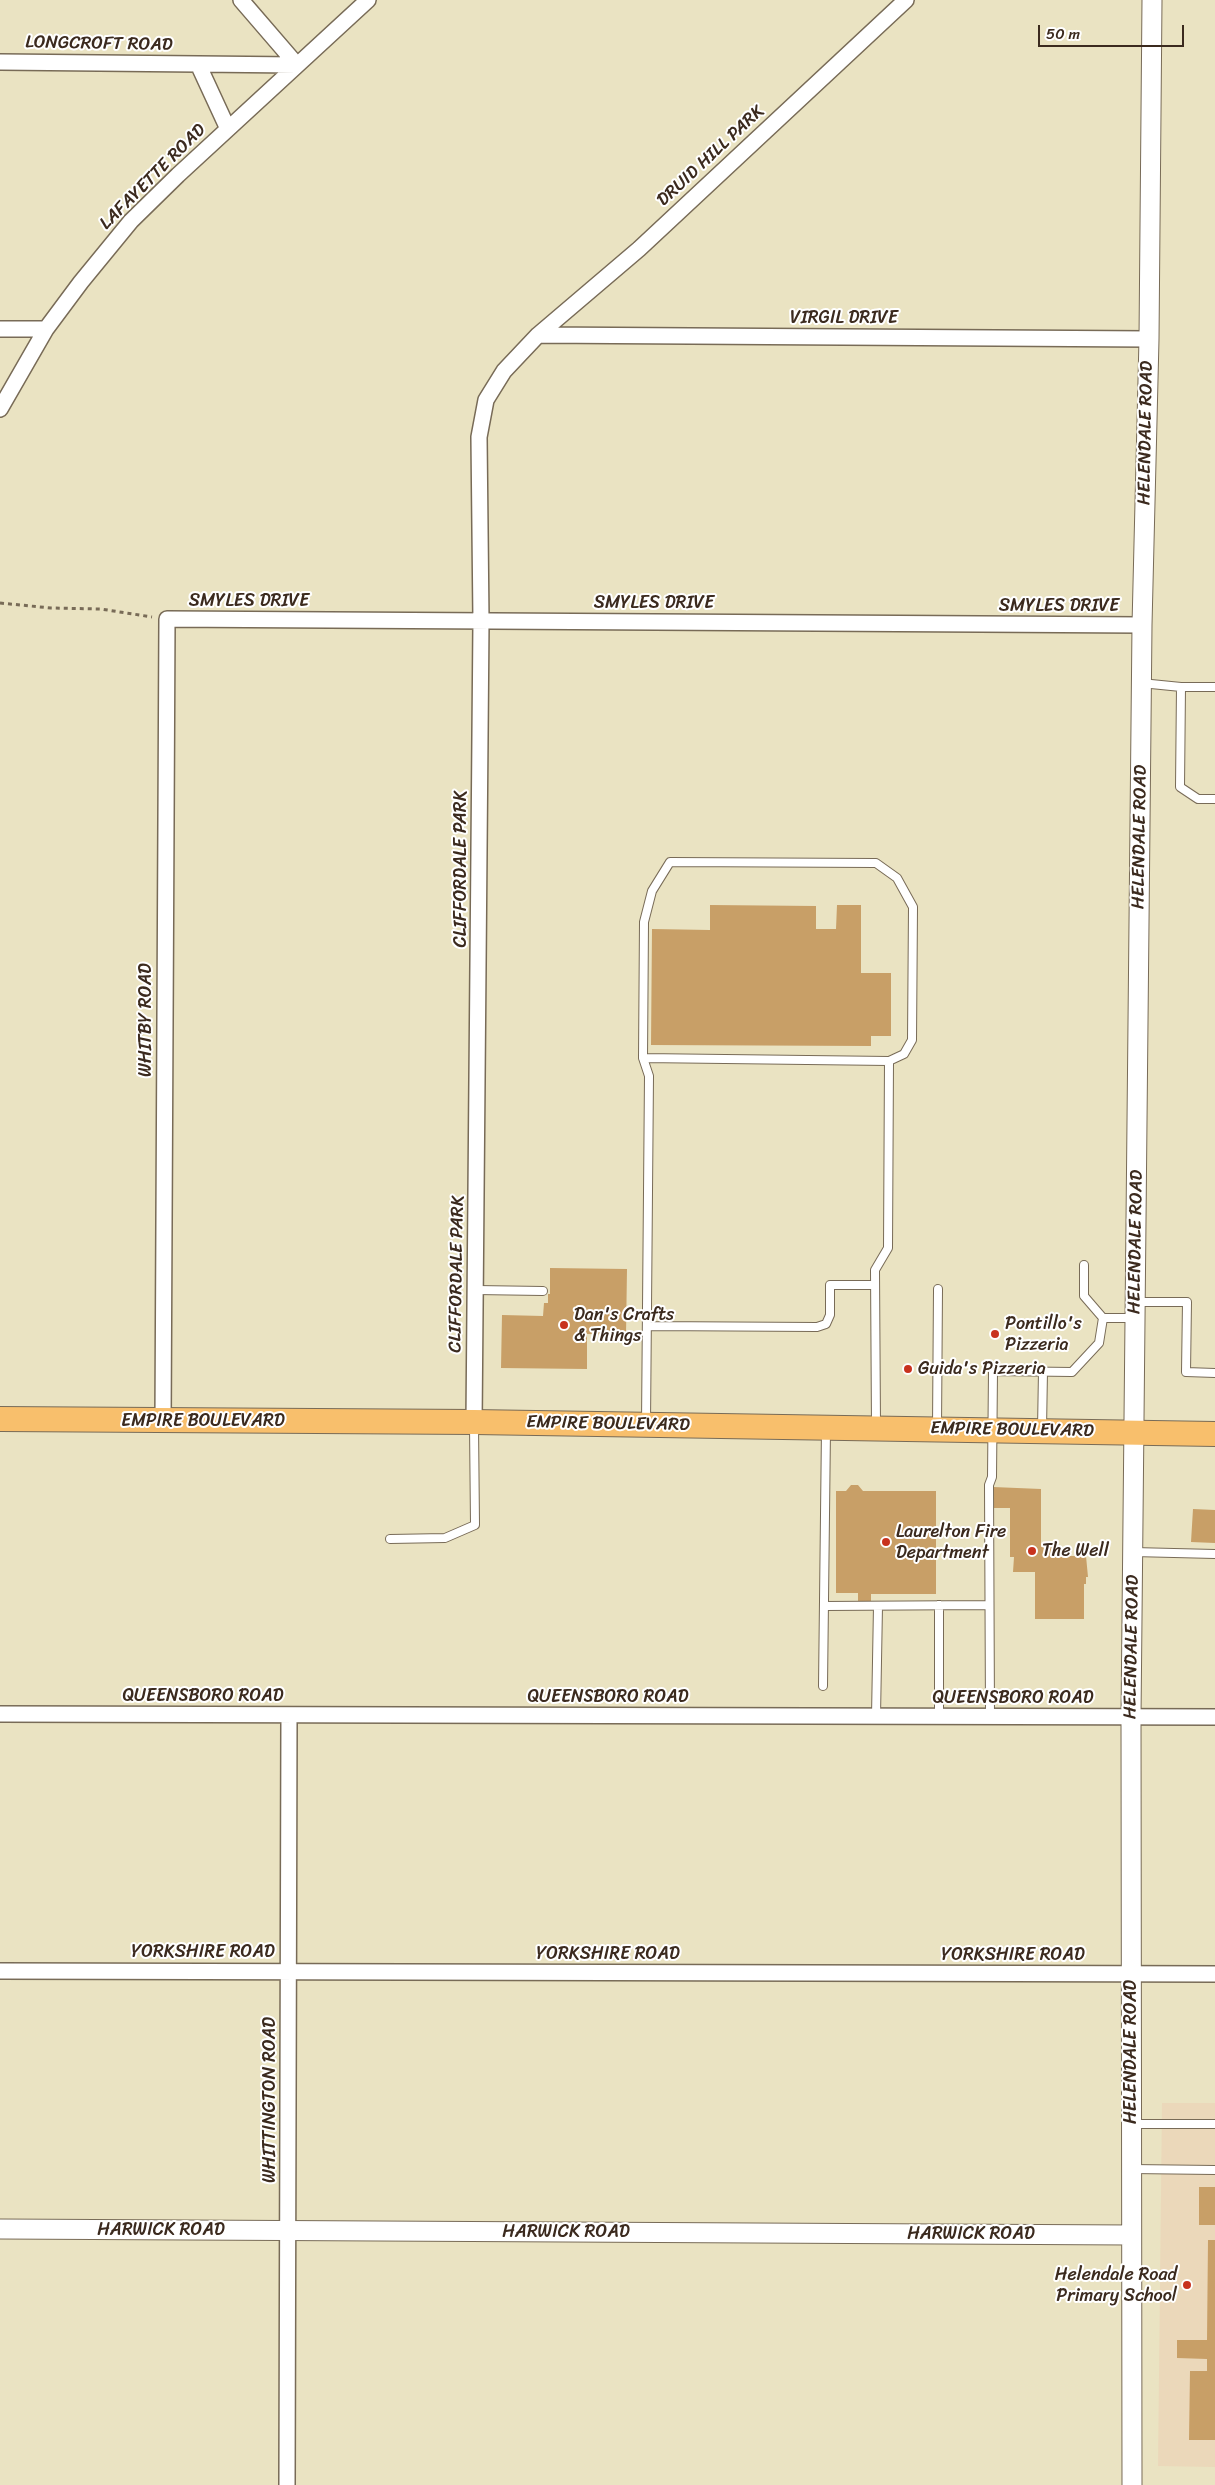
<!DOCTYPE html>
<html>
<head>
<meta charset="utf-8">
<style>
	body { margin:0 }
	#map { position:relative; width:1215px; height:2485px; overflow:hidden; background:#eae3c2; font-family:Sriracha,sans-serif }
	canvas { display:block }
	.scale { position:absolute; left:1038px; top:25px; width:146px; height:22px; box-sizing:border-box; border:2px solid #3b2a1e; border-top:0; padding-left:6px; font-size:15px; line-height:18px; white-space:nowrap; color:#3b2a1e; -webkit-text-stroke:4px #fff; paint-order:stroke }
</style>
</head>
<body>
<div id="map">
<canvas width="1215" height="2485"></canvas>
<div class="scale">50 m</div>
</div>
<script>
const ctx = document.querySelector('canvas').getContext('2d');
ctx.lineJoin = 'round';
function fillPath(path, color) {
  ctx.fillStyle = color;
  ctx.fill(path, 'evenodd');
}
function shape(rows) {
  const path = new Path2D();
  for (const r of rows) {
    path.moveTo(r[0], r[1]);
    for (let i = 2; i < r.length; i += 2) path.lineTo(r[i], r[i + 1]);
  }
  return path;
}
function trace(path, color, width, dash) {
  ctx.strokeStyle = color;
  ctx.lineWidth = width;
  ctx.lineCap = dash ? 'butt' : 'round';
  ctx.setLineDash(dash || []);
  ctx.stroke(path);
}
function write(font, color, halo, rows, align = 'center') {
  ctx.font = font + ' Sriracha,sans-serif';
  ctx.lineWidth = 4;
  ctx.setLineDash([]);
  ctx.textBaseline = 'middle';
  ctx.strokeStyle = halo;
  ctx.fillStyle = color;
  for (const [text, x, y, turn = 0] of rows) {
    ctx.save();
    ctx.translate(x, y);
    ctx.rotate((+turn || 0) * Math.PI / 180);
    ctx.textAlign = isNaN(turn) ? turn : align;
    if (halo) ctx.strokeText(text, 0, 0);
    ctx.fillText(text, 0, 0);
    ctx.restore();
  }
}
fillPath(shape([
	[1162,2103,1215,2103,1215,2467,1158,2466]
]), '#ebd8ba');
fillPath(shape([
	[710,905,816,906,816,929,836,929,837,905,861,905,861,973,891,973,891,1036,871,1036,871,1046,651,1045,652,929,710,930],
	[550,1268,627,1269,626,1335,587,1334,587,1369,501,1368,502,1315,543,1316,544,1303,548,1303,548,1294,550,1294],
	[851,1485,858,1485,863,1491,936,1491,936,1594,871,1594,871,1602,858,1602,858,1593,836,1593,836,1491,846,1491],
	[993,1487,1041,1489,1041,1547,1054,1547,1054,1556,1086,1556,1088,1577,1086,1577,1086,1584,1084,1584,1084,1619,1035,1619,1035,1572,1013,1572,1014,1557,1010,1557,1010,1508,992,1508],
	[1193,1509,1215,1510,1215,1543,1191,1542],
	[1199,2187,1215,2187,1215,2225,1199,2225],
	[1208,2240,1215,2240,1215,2440,1189,2440,1190,2371,1207,2371,1207,2359,1177,2358,1177,2340,1207,2340]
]), '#c89f67');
const service = shape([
	[1141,683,1181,687,1215,687],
	[1181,687,1180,787,1198,799,1215,799],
	[643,1058,889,1061],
	[1084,1265,1084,1296,1103,1318],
	[476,1290,543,1291],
	[1135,1302,1187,1302,1186,1372,1215,1373],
	[648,1326,817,1327,826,1324,830,1315,830,1285,875,1285],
	[646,1423,649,1076,643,1058,644,922,652,891,670,862,876,863,897,878,913,907,912,1040,904,1054,889,1061,888,1248,875,1270,876,1426],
	[937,1427,938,1289],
	[1042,1429,1043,1371],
	[390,1539,445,1538,475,1525,474,1425],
	[1133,1552,1215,1554],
	[939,1605,939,1716],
	[824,1606,989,1605],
	[823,1686,826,1429],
	[876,1716,878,1606],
	[990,1716,989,1485,992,1477,993,1371,1072,1372,1099,1343,1103,1318,1135,1318],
	[1132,2124,1215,2124],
	[1131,2169,1215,2170]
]);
const minor = shape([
	[241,0,297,65],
	[0,62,297,65],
	[198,64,228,129],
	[0,329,46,329],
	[538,335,1149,339],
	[0,409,46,329,81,282,131,221,178,175,368,0],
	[163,1421,167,619,1142,625],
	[474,1422,481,621,479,437,486,400,504,371,538,335,639,249,906,0],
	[0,1714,1215,1717],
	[0,1971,1215,1974],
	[287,2485,289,1715]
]);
const tertiary = shape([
	[0,2229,1131,2235],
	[1132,2485,1131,1717,1142,625,1149,339,1152,0]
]);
const primary = shape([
	[0,1419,474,1422,1215,1434]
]);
trace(service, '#786b57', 10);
trace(minor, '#786b57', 18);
trace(tertiary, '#786b57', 21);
trace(primary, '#786b57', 26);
trace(shape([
	[0,603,51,608,101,609,152,617]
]), '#786b57', 3, [4, 4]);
trace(service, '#fff', 8);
trace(minor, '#fff', 15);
trace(tertiary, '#fff', 19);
trace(primary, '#f8bf6c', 24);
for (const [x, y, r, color] of [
	[564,1325,5,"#c8321e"],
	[995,1334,5,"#c8321e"],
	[908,1369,5,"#c8321e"],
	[886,1542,5,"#c8321e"],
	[1032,1551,5,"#c8321e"],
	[1187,2285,5,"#c8321e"]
]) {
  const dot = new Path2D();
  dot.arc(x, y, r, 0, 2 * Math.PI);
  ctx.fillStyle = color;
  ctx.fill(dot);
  trace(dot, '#fff', 2);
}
write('18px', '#3b2a1e', '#fff', [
	["LONGCROFT ROAD",99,44,1],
	["DRUID HILL PARK",711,156,-43],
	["LAFAYETTE ROAD",153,177,-45],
	["VIRGIL DRIVE",844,318],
	["HELENDALE ROAD",1146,433,-89],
	["SMYLES DRIVE",249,601],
	["SMYLES DRIVE",654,603],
	["SMYLES DRIVE",1059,606],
	["HELENDALE ROAD",1140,837,-89],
	["CLIFFORDALE PARK",461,869,-90],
	["WHITBY ROAD",146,1020,-90],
	["HELENDALE ROAD",1136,1242,-89],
	["CLIFFORDALE PARK",457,1274,-89],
	["EMPIRE BOULEVARD",203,1421],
	["EMPIRE BOULEVARD",608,1424,1],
	["EMPIRE BOULEVARD",1012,1430,1],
	["HELENDALE ROAD",1132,1647,-89],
	["QUEENSBORO ROAD",203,1696],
	["QUEENSBORO ROAD",608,1697],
	["QUEENSBORO ROAD",1013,1698],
	["YORKSHIRE ROAD",203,1952],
	["YORKSHIRE ROAD",608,1954],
	["YORKSHIRE ROAD",1013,1955],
	["HELENDALE ROAD",1131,2052,-90],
	["WHITTINGTON ROAD",270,2100,-90],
	["HARWICK ROAD",161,2230],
	["HARWICK ROAD",566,2232],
	["HARWICK ROAD",971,2234]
]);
write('18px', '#3b2a1e', '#fff', [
	["Dan's Crafts",574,1315],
	["& Things",574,1336],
	["Pontillo's",1005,1324],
	["Pizzeria",1005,1345],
	["Guida's Pizzeria",918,1369],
	["Laurelton Fire",896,1532],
	["Department",896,1553],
	["The Well",1042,1551],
	["Helendale Road",1177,2275,"right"],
	["Primary School",1177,2296,"right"]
], 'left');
</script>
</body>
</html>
